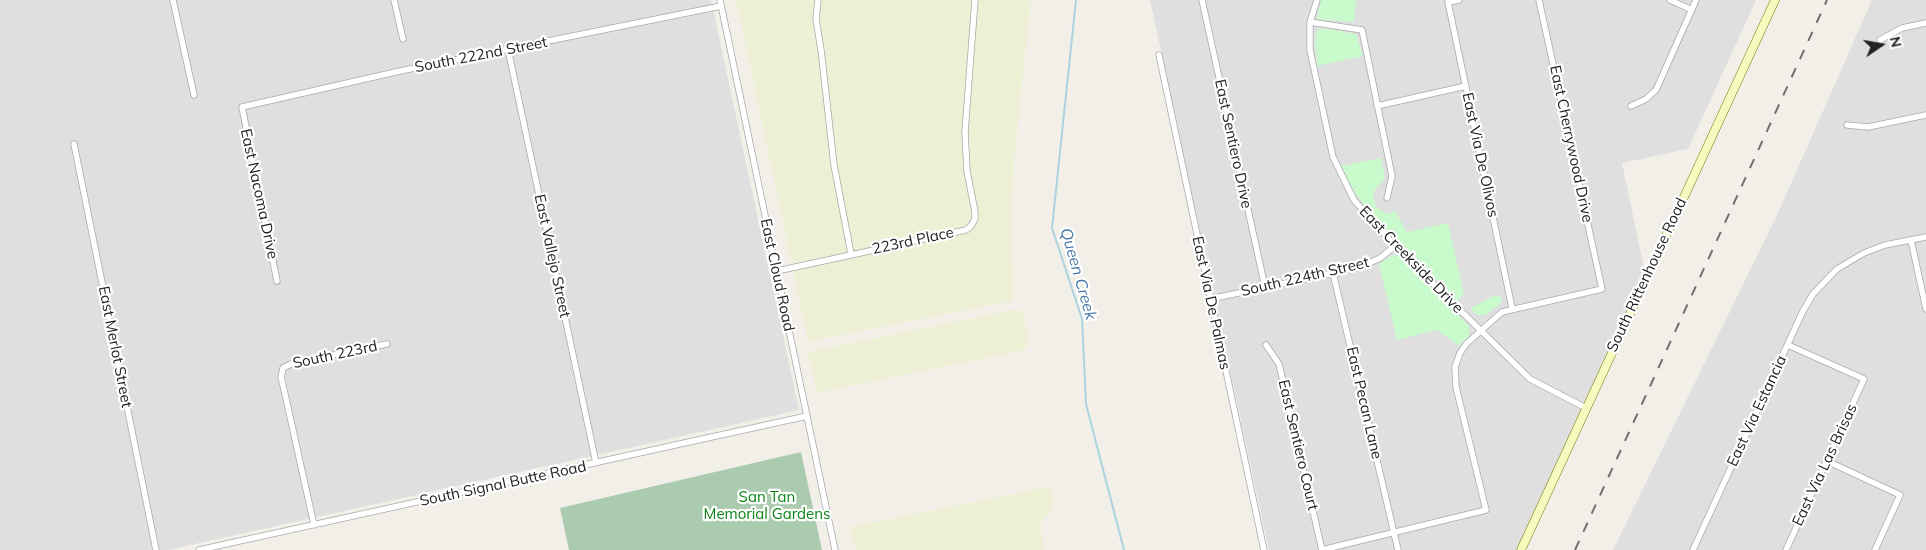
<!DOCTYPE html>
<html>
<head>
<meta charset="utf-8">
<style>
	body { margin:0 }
	#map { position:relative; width:1926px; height:550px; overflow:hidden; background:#f2efe9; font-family:Mulish,sans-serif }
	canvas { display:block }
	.north { position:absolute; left:1856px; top:20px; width:50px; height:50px; -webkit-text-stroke:4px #fff; paint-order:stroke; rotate:78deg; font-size:14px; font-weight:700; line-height:20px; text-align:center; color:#222 }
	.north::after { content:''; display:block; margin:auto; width:18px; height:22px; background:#222; clip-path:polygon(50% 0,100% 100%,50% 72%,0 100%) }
</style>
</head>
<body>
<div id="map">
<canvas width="1926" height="550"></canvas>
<div class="north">N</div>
</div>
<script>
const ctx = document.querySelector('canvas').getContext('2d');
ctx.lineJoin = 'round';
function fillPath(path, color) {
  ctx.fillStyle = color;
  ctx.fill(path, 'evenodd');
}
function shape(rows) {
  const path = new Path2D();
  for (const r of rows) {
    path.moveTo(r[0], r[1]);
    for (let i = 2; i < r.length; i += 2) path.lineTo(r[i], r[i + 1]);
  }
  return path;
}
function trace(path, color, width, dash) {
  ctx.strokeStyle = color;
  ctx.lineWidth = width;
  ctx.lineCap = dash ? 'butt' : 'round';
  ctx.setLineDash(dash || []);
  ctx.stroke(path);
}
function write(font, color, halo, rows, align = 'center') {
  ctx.font = font + ' Mulish,sans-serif';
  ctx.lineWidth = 4.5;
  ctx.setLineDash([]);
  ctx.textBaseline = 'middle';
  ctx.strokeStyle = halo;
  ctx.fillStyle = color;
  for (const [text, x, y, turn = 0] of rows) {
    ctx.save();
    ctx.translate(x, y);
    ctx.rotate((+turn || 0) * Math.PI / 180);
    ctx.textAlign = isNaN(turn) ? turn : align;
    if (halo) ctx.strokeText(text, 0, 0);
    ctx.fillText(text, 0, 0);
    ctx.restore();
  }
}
fillPath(shape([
	[0,0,711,0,799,410,168,550,0,550],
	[1150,0,1756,0,1688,149,1622,163,1644,268,1586,408,1521,550,1269,550],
	[1872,0,1926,0,1926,550,1613,550,1778,213]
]), '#e0dfdf');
fillPath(shape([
	[736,0,1031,0,1015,152,1012,203,1013,301,808,342],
	[1016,309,1023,312,1029,342,1025,350,817,393,808,352],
	[1051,486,1053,498,1052,509,1040,525,1044,550,856,550,850,527]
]), '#eef0d5');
fillPath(shape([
	[801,452,822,550,569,550,560,508]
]), '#aacbaf');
fillPath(shape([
	[1321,0,1356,0,1354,22,1317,19],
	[1323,28,1356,34,1363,56,1317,66,1315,40,1317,31],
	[1381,158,1385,178,1376,188,1373,194,1376,207,1387,214,1395,211,1407,232,1448,223,1464,294,1457,301,1366,208,1350,186,1341,166],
	[1393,255,1401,256,1469,326,1469,336,1459,346,1437,330,1397,340,1379,264],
	[1495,295,1502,298,1501,303,1485,315,1479,315,1474,313,1471,308]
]), '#c8facc');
trace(shape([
	[1076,0,1052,228,1082,319,1086,404,1124,550]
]), '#aad3df', 2);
const street = shape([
	[173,0,194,95],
	[394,0,403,39],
	[720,0,835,550],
	[818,0,816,19,821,50,834,165,851,254],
	[1202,0,1265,287],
	[1317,0,1310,22,1310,50,1333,157,1354,200,1395,246,1530,379,1586,408],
	[1459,0,1448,2,1512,308],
	[1670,0,1692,10],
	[1310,22,1362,30,1392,176,1387,198],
	[1880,40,1902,28,1926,23],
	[508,49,596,463],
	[1159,55,1264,550],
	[1377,106,1466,86],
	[1631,106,1646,99,1656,90,1696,0],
	[1847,125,1868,127,1926,115],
	[74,144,156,550],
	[1911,240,1926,309],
	[777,271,966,230,971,226,975,219,975,212,967,171,965,132,975,0],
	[1333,273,1398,550],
	[277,281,242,107,400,71,721,6],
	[1210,299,1361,267,1380,258,1395,246],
	[1266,345,1279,364,1322,550],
	[1827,461,1900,495,1875,550],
	[314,525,285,394,281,377,283,368,293,363,387,344],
	[199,550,807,416],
	[1322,550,1486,510,1456,387,1455,367,1460,353,1466,344,1502,312,1602,289,1539,0],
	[1693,550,1803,311,1813,294,1837,269,1864,253,1885,245,1926,237],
	[1786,550,1864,379,1788,345]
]);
const secondary = shape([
	[1521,550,1775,0]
]);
trace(street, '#a9a9a9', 7);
trace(secondary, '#707d05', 9);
trace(street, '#fff', 5.5);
trace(secondary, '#f7fabf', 8);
trace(shape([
	[1575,550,1827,0]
]), '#707070', 2, [10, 10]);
write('15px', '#222', '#fff', [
	["South 222nd Street",481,55,-11],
	["East Sentiero Drive",1233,144,78],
	["East Cherrywood Drive",1571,144,78],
	["East Via De Olivos",1480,155,78],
	["East Nacoma Drive",259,194,78],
	["223rd Place",913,241,-12],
	["East Vallejo Street",552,256,78],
	["East Creekside Drive",1411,260,46],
	["East Cloud Road",777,275,78],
	["South Rittenhouse Road",1647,275,-65],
	["South 224th Street",1305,277,-13],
	["East Via De Palmas",1211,303,78],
	["East Merlot Street",115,347,79],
	["South 223rd",335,355,-12],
	["East Pecan Lane",1364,403,77],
	["East Via Estancia",1757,411,-65],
	["East Sentiero Court",1298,445,77],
	["East Via Las Brisas",1825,465,-65],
	["South Signal Butte Road",503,484,-12]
]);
write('15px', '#0c8416', '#fff', [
	["San Tan",767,497],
	["Memorial Gardens",767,514]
]);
write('italic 16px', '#4a7aab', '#fff', [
	["Queen Creek",1078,274,74]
]);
</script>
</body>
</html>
